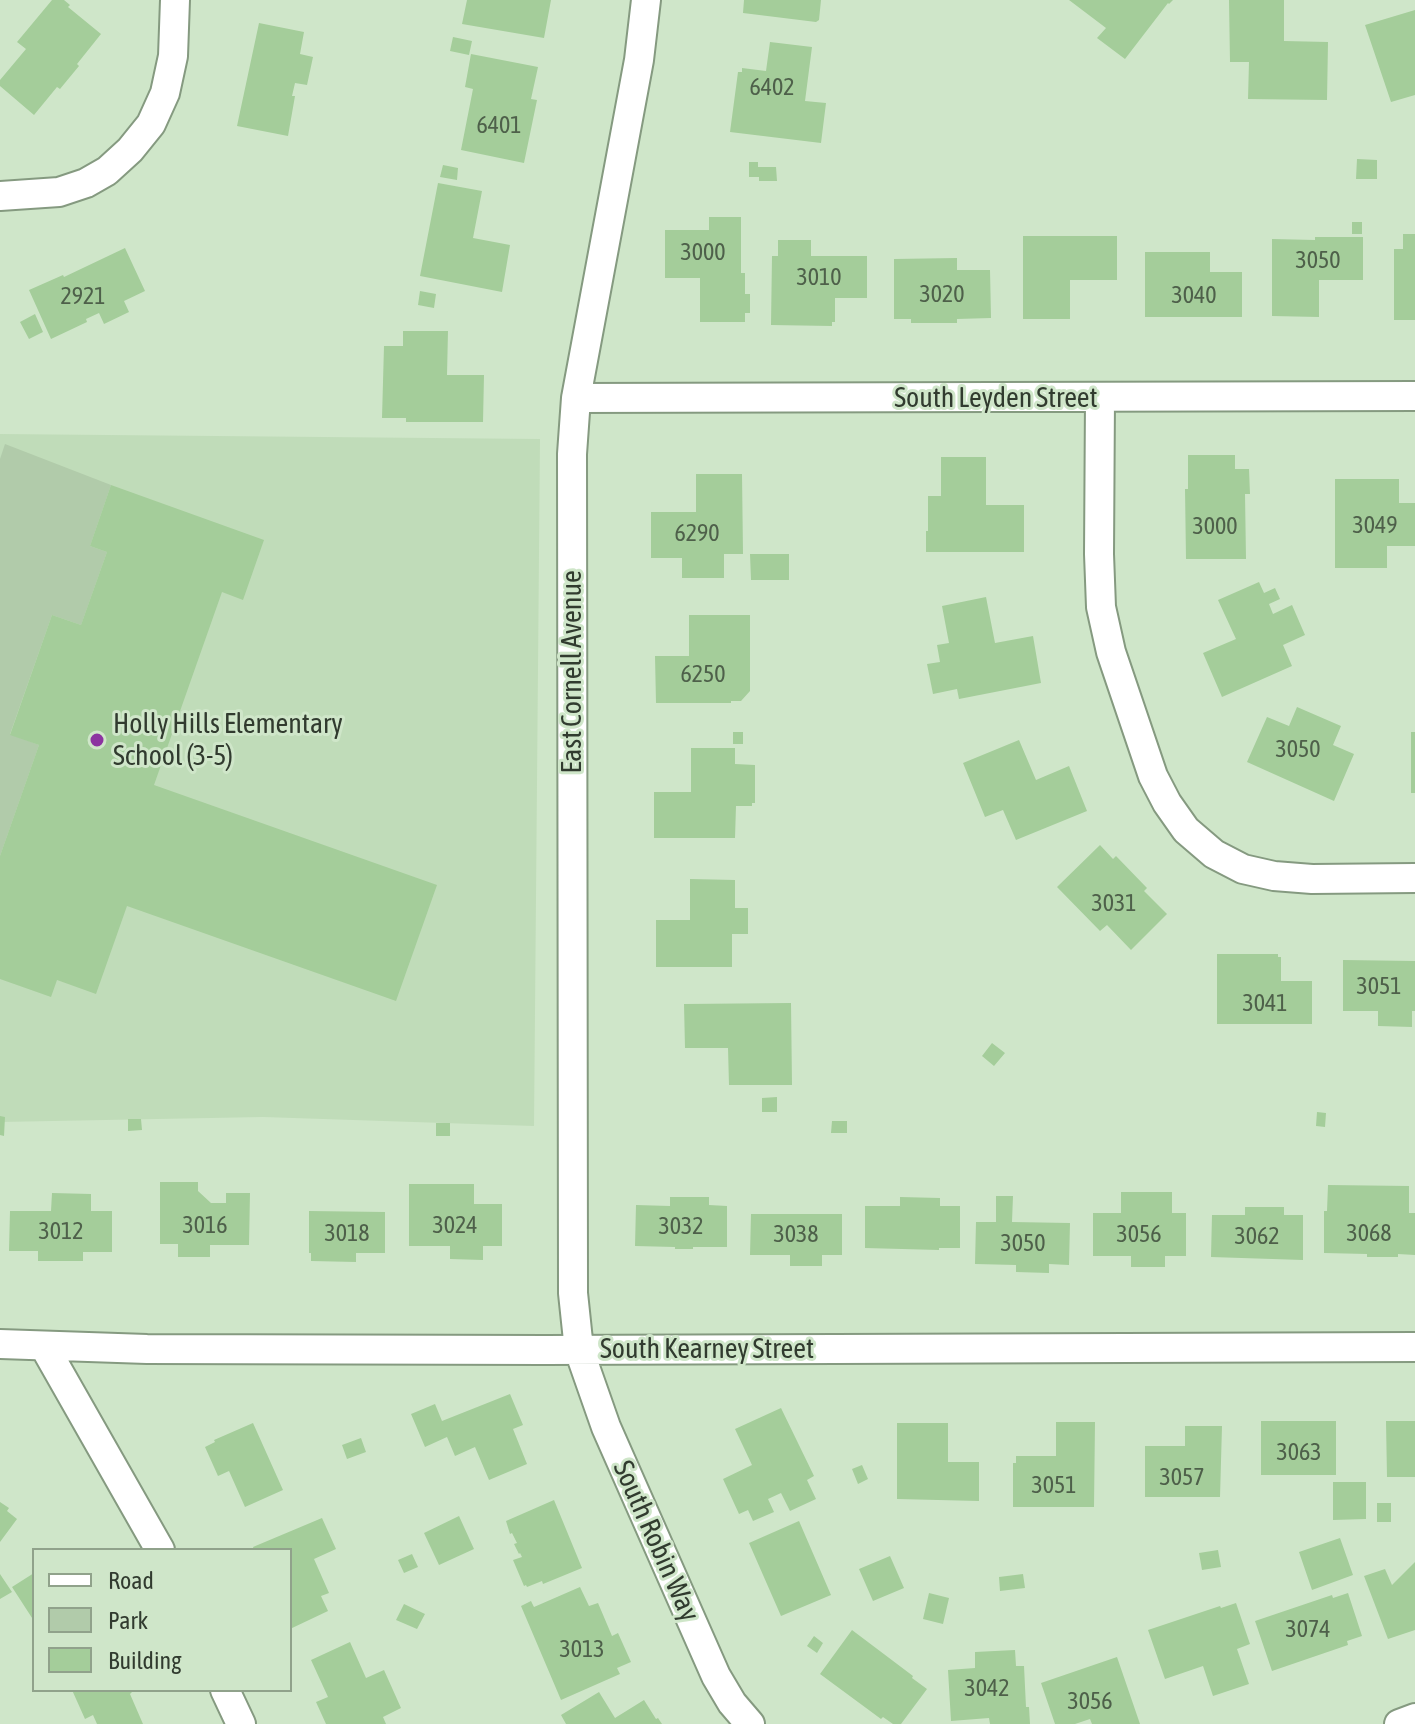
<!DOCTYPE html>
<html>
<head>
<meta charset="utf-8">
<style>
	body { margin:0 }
	#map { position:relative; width:1415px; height:1724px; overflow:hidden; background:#cfe6c9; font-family:"Asap Condensed",sans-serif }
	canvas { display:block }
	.legend { position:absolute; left:32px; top:1548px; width:260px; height:144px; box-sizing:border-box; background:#cfe6c9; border:2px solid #90a28b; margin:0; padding:10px 14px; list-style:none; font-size:24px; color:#313b2f }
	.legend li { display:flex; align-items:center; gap:16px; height:40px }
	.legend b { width:40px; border:2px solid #90a28b }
</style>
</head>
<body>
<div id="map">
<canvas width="1415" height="1724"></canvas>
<ul class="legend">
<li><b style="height:10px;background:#fff"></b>Road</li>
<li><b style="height:22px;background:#b1cbaa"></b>Park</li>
<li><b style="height:22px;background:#a4cd9a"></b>Building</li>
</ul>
</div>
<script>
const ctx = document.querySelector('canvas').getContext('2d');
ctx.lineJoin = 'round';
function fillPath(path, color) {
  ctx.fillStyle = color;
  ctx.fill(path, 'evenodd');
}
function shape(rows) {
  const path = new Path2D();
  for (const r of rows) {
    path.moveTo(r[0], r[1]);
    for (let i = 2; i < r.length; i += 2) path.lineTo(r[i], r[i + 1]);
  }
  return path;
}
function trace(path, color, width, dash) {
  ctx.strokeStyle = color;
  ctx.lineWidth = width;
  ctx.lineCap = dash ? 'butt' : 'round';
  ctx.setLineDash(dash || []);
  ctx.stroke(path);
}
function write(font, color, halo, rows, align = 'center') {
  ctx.font = font + ' "Asap Condensed",sans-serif';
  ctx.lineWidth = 6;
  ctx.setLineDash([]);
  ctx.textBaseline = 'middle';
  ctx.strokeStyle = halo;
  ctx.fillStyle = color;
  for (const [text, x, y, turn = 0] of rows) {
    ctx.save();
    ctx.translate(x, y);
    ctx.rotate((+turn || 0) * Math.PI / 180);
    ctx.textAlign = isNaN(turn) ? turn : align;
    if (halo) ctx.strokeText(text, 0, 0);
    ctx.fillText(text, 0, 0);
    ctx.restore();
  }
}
fillPath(shape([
	[0,434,540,439,534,1126,263,1117,0,1122]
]), '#c0dcb9');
fillPath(shape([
	[5,444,111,485,90,546,107,552,81,625,52,615,10,734,39,745,0,856,0,459]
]), '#b1cbaa');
fillPath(shape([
	[52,0,64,0,70,5,68,7,101,34,77,64,79,66,60,89,57,87,34,115,0,86,0,80,26,49,17,42],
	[467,0,551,0,544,38,462,24],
	[744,0,821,0,819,20,816,22,743,13],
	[1069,0,1173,0,1169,4,1168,3,1125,59,1097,38,1106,28],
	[1229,0,1284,0,1284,41,1328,42,1327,100,1248,99,1249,62,1230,62],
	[1415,10,1415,95,1391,102,1365,25],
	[259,23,304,32,300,54,313,57,307,85,295,83,292,96,295,96,288,136,237,126],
	[453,37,472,41,469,55,450,51],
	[770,42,812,47,805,101,826,103,821,143,730,132,738,72,742,72,742,68,766,71],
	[471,54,538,67,531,99,537,100,524,163,461,150,473,89,465,87],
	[1357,159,1377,160,1377,179,1356,179],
	[749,162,758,162,758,167,776,167,777,181,759,181,759,177,749,177],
	[443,165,458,168,457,180,440,177],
	[438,183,482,191,473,238,510,245,502,292,420,276],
	[709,217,741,217,741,273,745,273,745,294,750,294,750,313,745,313,745,322,700,322,700,278,665,278,665,230,709,230],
	[1352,222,1362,222,1362,234,1352,234],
	[1403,234,1415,234,1415,320,1394,320,1394,249,1403,249],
	[1023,236,1117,236,1117,280,1070,280,1070,319,1023,319],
	[1315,237,1363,237,1363,280,1319,280,1319,317,1272,316,1272,239,1315,240],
	[778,240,811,240,811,256,867,256,867,298,835,298,835,322,832,322,832,326,771,325,772,256,778,256],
	[125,248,145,291,124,301,129,312,104,324,99,313,86,319,87,322,51,339,29,290,63,275,64,277],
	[1145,252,1210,252,1210,272,1242,272,1242,317,1145,317],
	[957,258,957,270,990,270,991,318,957,319,957,323,911,323,911,319,894,319,894,259],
	[420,291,436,294,434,308,418,305],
	[35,314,43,332,29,339,20,322],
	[403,331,448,331,447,375,484,375,483,422,406,422,406,418,382,418,384,346,403,346],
	[1188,455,1235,455,1235,469,1249,469,1250,494,1245,494,1246,559,1186,559,1185,489,1188,489],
	[941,457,986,457,986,505,1024,505,1024,552,926,552,926,531,928,531,928,496,941,496],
	[696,474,742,474,743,554,724,554,724,578,682,578,682,558,651,558,651,512,696,512],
	[1335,479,1399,479,1399,503,1415,503,1415,546,1387,546,1387,568,1335,568],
	[111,485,264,540,243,600,222,592,154,785,437,885,396,1001,127,906,96,994,57,980,51,997,0,979,0,856,39,745,10,735,52,615,81,625,107,552,90,546],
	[750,554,789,554,789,580,751,580],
	[1259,582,1264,593,1275,588,1280,599,1269,604,1273,614,1292,605,1305,635,1283,645,1292,666,1222,697,1203,653,1236,639,1218,600],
	[986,597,995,643,1033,636,1041,683,959,699,957,689,933,694,927,664,940,662,937,645,949,643,942,606],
	[689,615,750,615,750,691,741,701,731,701,731,703,656,703,655,656,689,656],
	[1297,707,1341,726,1333,745,1354,754,1334,801,1247,762,1267,717,1289,726],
	[733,732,743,732,743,744,733,744],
	[1411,732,1415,732,1415,793,1411,793],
	[1019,740,1036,780,1069,766,1087,811,1016,840,1003,810,985,817,963,763],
	[691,748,735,748,735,764,755,765,755,803,752,803,752,806,736,806,735,838,654,838,654,792,691,792],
	[1100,845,1113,859,1116,856,1147,888,1144,891,1167,914,1131,950,1107,925,1100,931,1057,887],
	[690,879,735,880,735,908,748,908,748,934,732,934,732,967,656,967,656,920,690,920],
	[1217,954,1278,954,1278,957,1281,957,1281,981,1312,981,1312,1024,1217,1024],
	[1343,960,1415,961,1415,1011,1412,1011,1412,1027,1378,1026,1378,1011,1343,1011],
	[791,1003,792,1085,729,1085,728,1048,685,1048,684,1004],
	[992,1043,1005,1053,994,1066,982,1056],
	[777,1097,777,1112,762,1112,762,1098],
	[1317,1112,1326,1113,1325,1127,1316,1126],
	[0,1116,5,1117,4,1136,0,1135],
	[128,1119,141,1119,142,1130,128,1131],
	[832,1121,847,1121,847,1133,831,1133],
	[436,1123,450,1123,450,1136,436,1136],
	[160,1182,198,1182,198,1191,211,1203,226,1203,226,1193,250,1193,249,1245,210,1245,210,1257,178,1257,178,1244,160,1244],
	[409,1184,474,1184,474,1204,502,1204,502,1246,483,1246,483,1260,450,1259,450,1246,409,1246],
	[1328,1185,1409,1186,1409,1213,1415,1213,1415,1255,1398,1254,1398,1257,1367,1257,1367,1254,1324,1253,1324,1211,1327,1211],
	[1121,1192,1172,1192,1172,1213,1186,1213,1186,1256,1165,1256,1165,1267,1131,1267,1131,1256,1093,1256,1093,1213,1121,1213],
	[52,1193,91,1194,91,1211,112,1211,112,1252,83,1252,83,1261,38,1261,38,1251,9,1251,10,1211,51,1211],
	[996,1196,1013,1196,1012,1222,1070,1223,1069,1265,1049,1264,1049,1273,1016,1272,1016,1265,975,1264,976,1222,996,1222],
	[670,1197,709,1197,709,1205,727,1206,727,1247,693,1247,693,1249,675,1249,675,1247,635,1246,636,1205,670,1206],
	[900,1197,940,1198,940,1206,960,1206,960,1248,939,1248,939,1250,865,1248,865,1206,900,1206],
	[1245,1207,1284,1207,1284,1215,1303,1215,1303,1260,1211,1257,1212,1215,1245,1215],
	[309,1211,385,1212,385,1253,356,1253,356,1262,311,1261,311,1253,309,1253],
	[751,1214,842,1214,842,1255,822,1255,822,1266,790,1266,790,1255,750,1255],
	[510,1394,523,1425,513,1429,527,1464,489,1480,475,1447,455,1456,447,1437,425,1447,411,1414,435,1404,442,1421],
	[781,1408,814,1476,807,1480,816,1499,790,1511,781,1493,768,1499,774,1512,753,1521,748,1510,739,1514,723,1479,752,1465,735,1429],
	[1261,1421,1336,1421,1336,1475,1261,1475],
	[1386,1421,1415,1421,1415,1477,1387,1477],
	[1056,1422,1095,1422,1094,1507,1013,1507,1013,1463,1016,1463,1016,1456,1056,1456],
	[253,1423,283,1490,245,1507,229,1471,218,1476,205,1447,215,1442,214,1440],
	[897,1423,948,1423,948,1462,979,1462,979,1501,897,1499],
	[1185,1426,1222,1426,1220,1497,1145,1497,1145,1446,1185,1446],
	[361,1438,366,1452,347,1459,342,1445],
	[862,1465,868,1479,858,1484,852,1469],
	[1333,1482,1366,1482,1366,1519,1333,1520],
	[554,1500,582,1568,543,1584,542,1581,527,1587,526,1585,524,1586,513,1560,522,1557,520,1553,519,1554,514,1544,517,1543,512,1533,510,1534,506,1521],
	[0,1502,9,1508,7,1511,17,1519,0,1542],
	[1377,1503,1391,1503,1391,1522,1377,1522],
	[459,1516,474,1549,439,1565,424,1533],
	[322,1518,336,1549,314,1559,329,1593,321,1596,328,1611,290,1629,290,1550,254,1550,253,1547],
	[799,1521,831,1595,781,1616,749,1543],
	[1340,1538,1353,1575,1312,1590,1299,1552],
	[1218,1550,1221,1567,1202,1570,1199,1553],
	[412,1554,418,1567,404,1573,398,1560],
	[890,1556,904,1588,873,1601,859,1569],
	[1415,1562,1415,1630,1388,1639,1364,1576,1385,1569,1392,1585],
	[34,1573,34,1621,12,1587],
	[0,1574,12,1592,0,1599],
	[1023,1574,1025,1588,1000,1591,999,1577],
	[580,1587,589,1606,598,1603,612,1636,618,1633,631,1662,617,1668,620,1674,561,1700,521,1606,531,1601,534,1607],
	[929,1593,949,1598,943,1624,923,1619],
	[1348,1593,1362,1636,1347,1641,1348,1645,1272,1671,1255,1621,1332,1595,1333,1598],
	[1236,1603,1250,1644,1237,1649,1249,1684,1213,1696,1203,1666,1165,1679,1148,1630,1220,1606,1221,1608],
	[404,1604,425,1614,417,1629,396,1620],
	[852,1630,913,1676,912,1678,927,1689,901,1724,893,1724,883,1717,881,1719,820,1674],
	[814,1636,823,1643,817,1653,807,1646],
	[350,1642,366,1678,384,1670,401,1708,383,1717,386,1724,326,1724,316,1702,328,1697,311,1660],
	[1015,1650,1016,1666,1024,1666,1026,1707,1029,1707,1030,1724,990,1724,989,1718,951,1721,948,1670,975,1668,975,1652],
	[1117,1657,1140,1724,1092,1724,1090,1719,1075,1724,1055,1724,1041,1683],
	[72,1690,131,1690,132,1692,130,1694,143,1724,97,1724,93,1715,85,1719],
	[599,1692,615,1718,644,1700,656,1719,658,1718,662,1724,566,1724,561,1715]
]), '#a4cd9a');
const minor = shape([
	[646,0,639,60,576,398,572,454,573,1293,579,1350,606,1427,716,1676,732,1703,750,1724],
	[0,196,59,192,86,183,107,171,130,150,151,124,165,93,173,56,175,0],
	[576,398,1415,396],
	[1100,398,1099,554,1101,607,1111,652,1153,776,1167,803,1186,830,1214,854,1243,869,1274,876,1312,879,1415,878],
	[0,1344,147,1349,545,1350,1415,1347],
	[44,1346,160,1550],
	[225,1690,241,1724],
	[1399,1724,1415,1718]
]);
trace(minor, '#859a80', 32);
trace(minor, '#fff', 28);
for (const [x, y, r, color] of [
	[97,740,8,"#8c34a0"]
]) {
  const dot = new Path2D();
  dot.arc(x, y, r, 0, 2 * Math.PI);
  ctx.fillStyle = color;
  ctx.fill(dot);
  trace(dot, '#cfe6c9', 3);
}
write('24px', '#4e604a', null, [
	["6402",772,87],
	["6401",499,125],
	["3000",703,252],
	["3050",1318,260],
	["3010",819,277],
	["3020",942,294],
	["3040",1194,295],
	["2921",83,296],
	["3049",1375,525],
	["3000",1215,526],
	["6290",697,533],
	["6250",703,674],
	["3050",1298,749],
	["3031",1114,903],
	["3051",1379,986],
	["3041",1265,1003],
	["3016",205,1225],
	["3024",455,1225],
	["3032",681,1226],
	["3012",61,1231],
	["3018",347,1233],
	["3068",1369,1233],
	["3038",796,1234],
	["3056",1139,1234],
	["3062",1257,1236],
	["3050",1023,1243],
	["3063",1299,1452],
	["3057",1182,1477],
	["3051",1054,1485],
	["3074",1308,1629],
	["3013",582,1649],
	["3042",987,1688],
	["3056",1090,1701]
]);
write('28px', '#313b2f', '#cfe6c9', [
	["South Leyden Street",996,398],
	["East Cornell Avenue",572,672,-90],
	["South Kearney Street",707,1349],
	["South Robin Way",656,1541,66]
]);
write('28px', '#313b2f', '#cfe6c9', [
	["Holly Hills Elementary",113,724],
	["School (3-5)",113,756]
], 'left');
</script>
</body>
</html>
